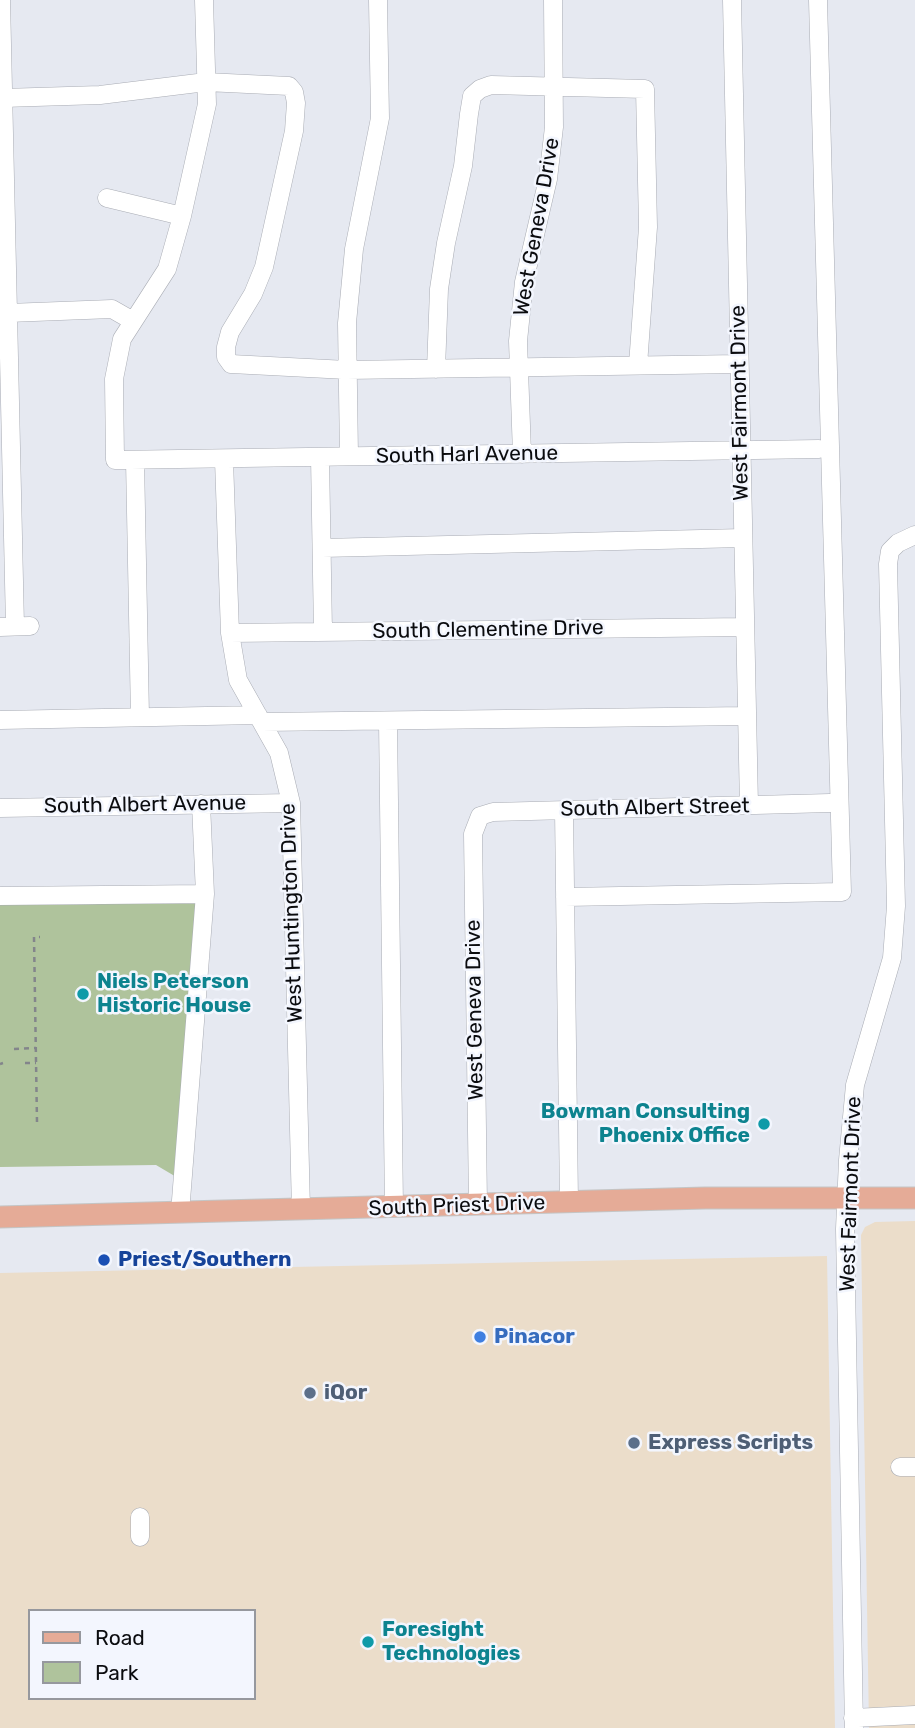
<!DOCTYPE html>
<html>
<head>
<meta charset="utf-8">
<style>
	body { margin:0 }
	#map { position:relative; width:915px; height:1728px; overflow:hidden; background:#e6e9f1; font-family:Rubik,sans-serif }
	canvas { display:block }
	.legend { position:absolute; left:28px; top:1609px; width:228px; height:91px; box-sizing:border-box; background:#f3f6fe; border:2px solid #96989e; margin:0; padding:9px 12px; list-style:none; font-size:21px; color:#0b0c0f }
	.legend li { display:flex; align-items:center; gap:14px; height:35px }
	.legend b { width:35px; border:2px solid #96989e }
</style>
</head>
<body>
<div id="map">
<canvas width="915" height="1728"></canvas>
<ul class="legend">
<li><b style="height:9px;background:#e5ab97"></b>Road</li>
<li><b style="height:19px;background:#afc39c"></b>Park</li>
</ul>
</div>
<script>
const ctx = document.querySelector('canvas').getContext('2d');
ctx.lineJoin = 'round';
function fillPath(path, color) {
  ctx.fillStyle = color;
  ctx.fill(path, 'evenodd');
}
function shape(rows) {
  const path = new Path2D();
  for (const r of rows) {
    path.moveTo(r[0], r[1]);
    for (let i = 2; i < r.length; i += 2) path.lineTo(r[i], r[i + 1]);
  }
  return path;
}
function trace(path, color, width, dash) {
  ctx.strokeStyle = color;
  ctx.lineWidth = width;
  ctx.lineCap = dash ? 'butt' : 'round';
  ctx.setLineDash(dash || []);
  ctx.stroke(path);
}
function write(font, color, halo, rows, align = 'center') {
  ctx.font = font + ' Rubik,sans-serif';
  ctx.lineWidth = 5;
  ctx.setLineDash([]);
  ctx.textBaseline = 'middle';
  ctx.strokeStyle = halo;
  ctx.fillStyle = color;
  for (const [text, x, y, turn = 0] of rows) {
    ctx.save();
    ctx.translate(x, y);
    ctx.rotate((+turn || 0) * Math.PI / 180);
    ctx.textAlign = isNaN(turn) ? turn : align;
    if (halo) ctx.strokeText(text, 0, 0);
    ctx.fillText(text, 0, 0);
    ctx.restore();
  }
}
fillPath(shape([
	[915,1221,915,1728,869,1728,861,1235,865,1227,875,1222],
	[827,1256,835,1728,0,1728,0,1273],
	[30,1611,254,1611,254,1698,30,1698]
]), '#ebddca');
fillPath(shape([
	[196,903,178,1178,156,1165,0,1167,0,905]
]), '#afc39c');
const minor = shape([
	[1,0,15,626],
	[204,0,207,104,182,216,167,269,122,339,114,379,115,460,819,449],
	[732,0,749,805],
	[3,98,100,95,206,82,289,86,294,92,296,103,294,131,264,267,253,294,230,332,226,347,226,357,231,364,347,370,739,364],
	[107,198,182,216],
	[8,313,112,309,133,321],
	[436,369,439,289,446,243,463,166,469,114,472,96,480,89,491,85,645,89,648,227,638,365],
	[522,454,518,341,524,282,548,179,554,127,553,0],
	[349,456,347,323,354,249,380,118,378,0],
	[320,457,323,632],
	[135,460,140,717],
	[224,460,230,633,238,680,279,753,291,803,301,1210],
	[322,548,743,538],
	[0,627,30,626],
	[230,633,745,627],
	[0,720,258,715],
	[388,721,394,1208],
	[262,722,747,716],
	[0,808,291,803],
	[564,810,569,1202],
	[0,896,205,894],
	[565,897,842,892,818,0],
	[478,1205,473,834,480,816,493,812,830,803],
	[180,1213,205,894,201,804],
	[900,1467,915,1467],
	[140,1517,140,1537],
	[853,1718,915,1715],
	[854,1728,845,1229,848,1160,855,1085,892,958,896,906,888,564,890,551,898,543,915,535]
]);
const major = shape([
	[0,1217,705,1198,915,1198]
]);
trace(minor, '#a9acb4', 19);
trace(major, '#c4c5c5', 23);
trace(shape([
	[14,1049,36,1048],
	[25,1063,36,1063],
	[0,1064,3,1063],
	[37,1122,34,937,40,937]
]), '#83858b', 2.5, [5, 5]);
trace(minor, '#fff', 18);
trace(major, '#e5ab97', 21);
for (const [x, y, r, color] of [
	[83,994,7,"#0f9aa8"],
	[764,1124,7,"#0f9aa8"],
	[104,1260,7,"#1a4fb4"],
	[480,1337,7,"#3f7fe0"],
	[310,1393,7,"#5c6f8a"],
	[634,1443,7,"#5c6f8a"],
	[368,1642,7,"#0f9aa8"]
]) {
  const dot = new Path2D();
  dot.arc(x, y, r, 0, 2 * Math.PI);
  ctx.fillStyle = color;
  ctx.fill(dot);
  trace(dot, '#f3f6fe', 2.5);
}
write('21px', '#0b0c0f', '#f3f6fe', [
	["West Geneva Drive",537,227,-80],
	["West Fairmont Drive",740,403,-91],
	["South Harl Avenue",467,455,-1],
	["South Clementine Drive",488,630,-1],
	["South Albert Avenue",145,805,-1],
	["South Albert Street",655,808,-1],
	["West Huntington Drive",292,913,-92],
	["West Geneva Drive",475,1010,-91],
	["West Fairmont Drive",851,1194,-88],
	["South Priest Drive",457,1206,-2]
]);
write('bold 21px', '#0d838f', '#f3f6fe', [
	["Niels Peterson",97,982],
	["Historic House",97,1006],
	["Bowman Consulting",750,1112,"right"],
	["Phoenix Office",750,1136,"right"],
	["Foresight",382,1630],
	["Technologies",382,1654]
], 'left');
write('bold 21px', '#164399', '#f3f6fe', [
	["Priest/Southern",118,1260]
], 'left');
write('bold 21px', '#366cbe', '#f3f6fe', [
	["Pinacor",494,1337]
], 'left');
write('bold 21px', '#4e5e75', '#f3f6fe', [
	["iQor",324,1393],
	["Express Scripts",648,1443]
], 'left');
</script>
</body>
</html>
